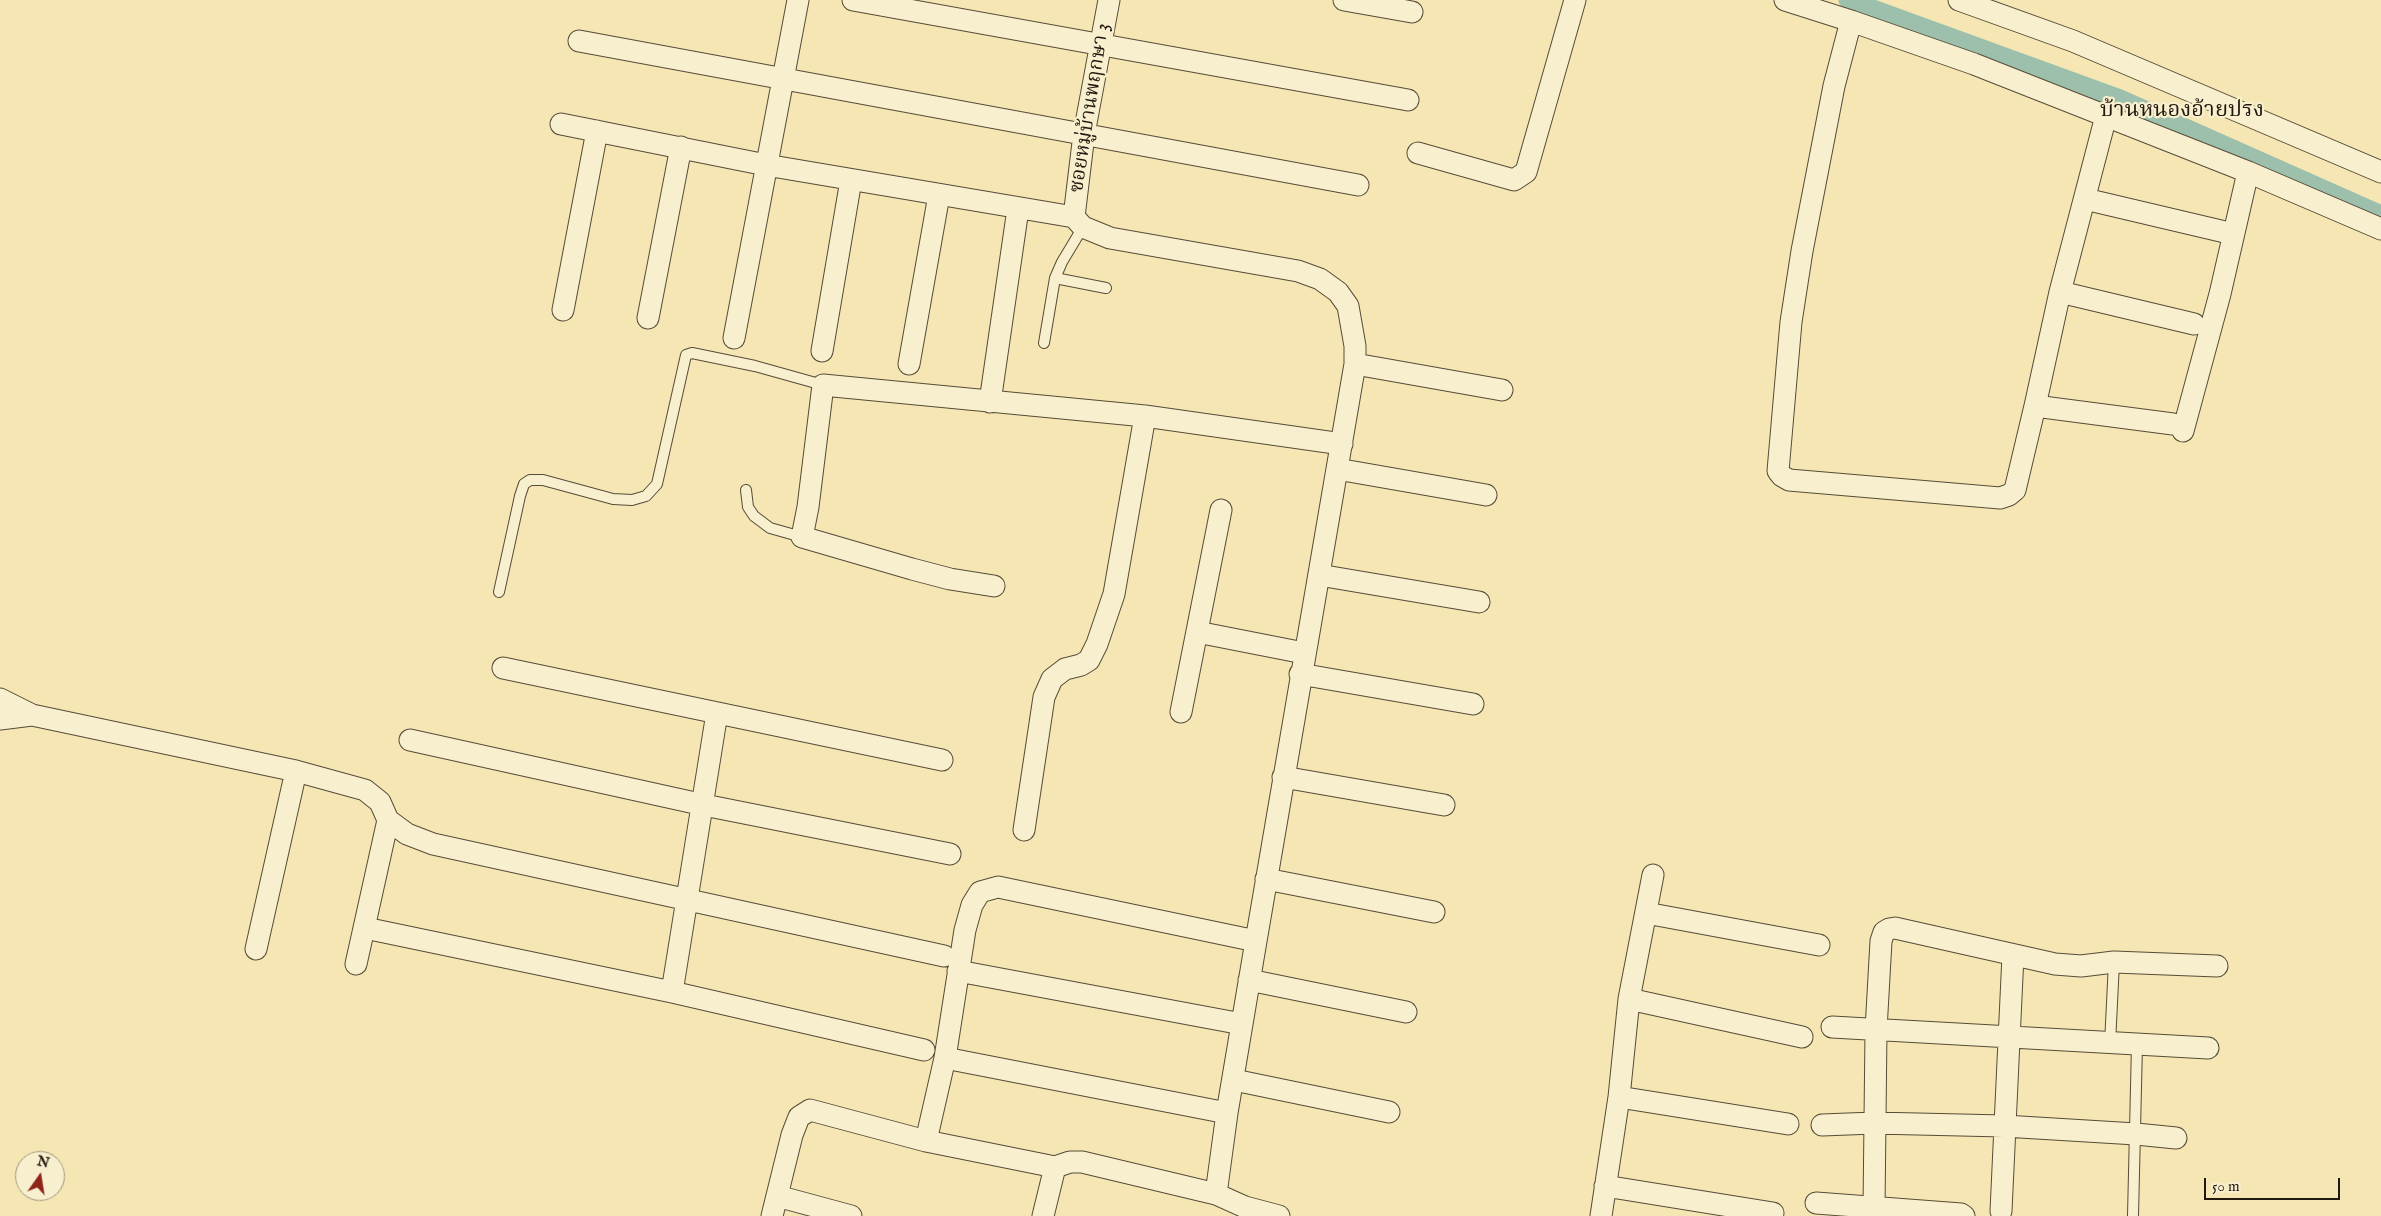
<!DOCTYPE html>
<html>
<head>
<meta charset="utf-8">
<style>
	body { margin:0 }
	#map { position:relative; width:2381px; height:1216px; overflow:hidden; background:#f5e6b4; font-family:"IM FELL English",serif }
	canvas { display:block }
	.north { position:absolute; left:15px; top:1151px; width:50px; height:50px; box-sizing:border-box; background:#f8efce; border:1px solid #a29982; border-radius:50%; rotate:13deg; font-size:14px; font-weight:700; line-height:20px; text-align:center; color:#21190f }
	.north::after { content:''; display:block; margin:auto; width:18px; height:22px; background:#8f2418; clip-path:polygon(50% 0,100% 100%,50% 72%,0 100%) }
	.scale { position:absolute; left:2204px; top:1178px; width:136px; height:22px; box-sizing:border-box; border:2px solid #21190f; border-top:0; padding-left:6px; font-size:15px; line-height:18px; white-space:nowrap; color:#21190f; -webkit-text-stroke:4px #f8efce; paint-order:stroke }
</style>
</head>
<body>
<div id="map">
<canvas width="2381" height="1216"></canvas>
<div class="north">N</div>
<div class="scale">50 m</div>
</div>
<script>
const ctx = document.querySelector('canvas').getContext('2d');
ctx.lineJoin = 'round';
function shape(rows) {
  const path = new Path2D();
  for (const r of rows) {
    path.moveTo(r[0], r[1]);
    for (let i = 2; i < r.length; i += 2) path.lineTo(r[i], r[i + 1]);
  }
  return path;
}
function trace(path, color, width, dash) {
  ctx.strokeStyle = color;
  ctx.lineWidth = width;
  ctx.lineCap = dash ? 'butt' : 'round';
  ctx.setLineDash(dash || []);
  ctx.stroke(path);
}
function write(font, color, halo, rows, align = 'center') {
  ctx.font = font + ' "IM FELL English","Noto Serif Thai",serif';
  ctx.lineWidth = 4.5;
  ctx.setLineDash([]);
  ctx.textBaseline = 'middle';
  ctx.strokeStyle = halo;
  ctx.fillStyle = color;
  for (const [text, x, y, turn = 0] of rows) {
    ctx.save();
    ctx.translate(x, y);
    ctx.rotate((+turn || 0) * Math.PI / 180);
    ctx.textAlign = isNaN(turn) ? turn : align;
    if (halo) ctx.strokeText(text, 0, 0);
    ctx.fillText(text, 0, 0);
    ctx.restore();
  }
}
trace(shape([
	[1848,0,2120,99,2381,215]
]), '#9cc0ac', 19);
const service = shape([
	[1055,278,1106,288],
	[1044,343,1055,278,1062,262,1083,227],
	[746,490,748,507,754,516,770,528,802,537],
	[499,592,520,496,524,484,530,480,543,480,613,499,632,500,646,496,657,484,686,355,692,353,755,366,823,385],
	[2110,1044,2114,962],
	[2133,1216,2137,1044]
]);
const minor = shape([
	[853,0,1408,100],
	[1344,0,1412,12],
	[1785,0,1851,21,1974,64,2248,172,2381,229],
	[1959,0,2073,41,2381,172],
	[1851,21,1834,86,1802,251,1791,322,1778,471,1782,476,1789,480,2000,498,2009,495,2015,490,2035,406],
	[579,41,1358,185],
	[2106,116,2060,292,2035,406,2173,424],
	[561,124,766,165,1074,217,1083,227,1110,238,1298,271,1320,279,1338,292,1348,306,1355,346,1355,364,1256,941,1227,1113,1216,1194],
	[1418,153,1514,180,1526,172,1575,0],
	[2085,199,2225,232],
	[1074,217,1084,134,1109,0],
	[2060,292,2194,324],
	[563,310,597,131],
	[648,318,681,147],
	[734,338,798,0],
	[822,351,851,180],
	[909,364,939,195],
	[1355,364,1502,390],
	[990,402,1018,209],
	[2183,431,2220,294,2248,172],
	[1337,469,1486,495],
	[1319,575,1479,602],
	[994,586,950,579,912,569,802,537,808,507,823,385,1145,416,1342,444],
	[1197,632,1304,653],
	[503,668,942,760],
	[1300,674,1473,704],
	[0,699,32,715,296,771,365,790,380,802,388,820,407,834,433,844,944,956],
	[1181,712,1221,510],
	[0,719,32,715],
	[410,740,704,805,950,854],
	[1283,777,1444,805],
	[1024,830,1044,697,1052,679,1065,669,1081,665,1089,660,1097,644,1114,594,1145,416],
	[1266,879,1434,912],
	[1646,913,1819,945],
	[365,928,672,992,924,1050],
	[256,949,296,771],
	[356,964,388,820],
	[958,971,1242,1024],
	[1249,980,1406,1012],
	[672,992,717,713],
	[1629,999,1802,1037],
	[1832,1027,2208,1048],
	[945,1058,1227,1113],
	[1234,1080,1389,1112],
	[1619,1097,1788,1124],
	[1822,1125,1874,1123,2004,1126,2136,1134,2176,1138],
	[926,1141,945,1058,965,930,972,905,980,892,998,887,1256,941],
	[1605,1186,1773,1213],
	[777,1196,851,1216],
	[1816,1203,1961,1214,1964,1216],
	[1874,1209,1876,1030,1881,941,1884,932,1889,929,1895,928,2055,964,2081,966,2114,962,2217,966],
	[2001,1211,2013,955],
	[772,1216,792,1135,799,1117,810,1110,926,1141,1055,1167,1070,1162,1082,1162,1216,1194,1245,1207,1279,1216],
	[1043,1216,1055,1167],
	[1601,1216,1619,1097,1629,999,1653,875]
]);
trace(service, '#564c38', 12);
trace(minor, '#564c38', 23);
trace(service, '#f8efce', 10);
trace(minor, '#f8efce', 21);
write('20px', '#21190f', '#f8efce', [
	["ซอยหมู่บ้านพฤกษา 3",1091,108,-81]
]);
write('22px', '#21190f', '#f8efce', [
	["บ้านหนองอ้ายปรง",2182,111]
]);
</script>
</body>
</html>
